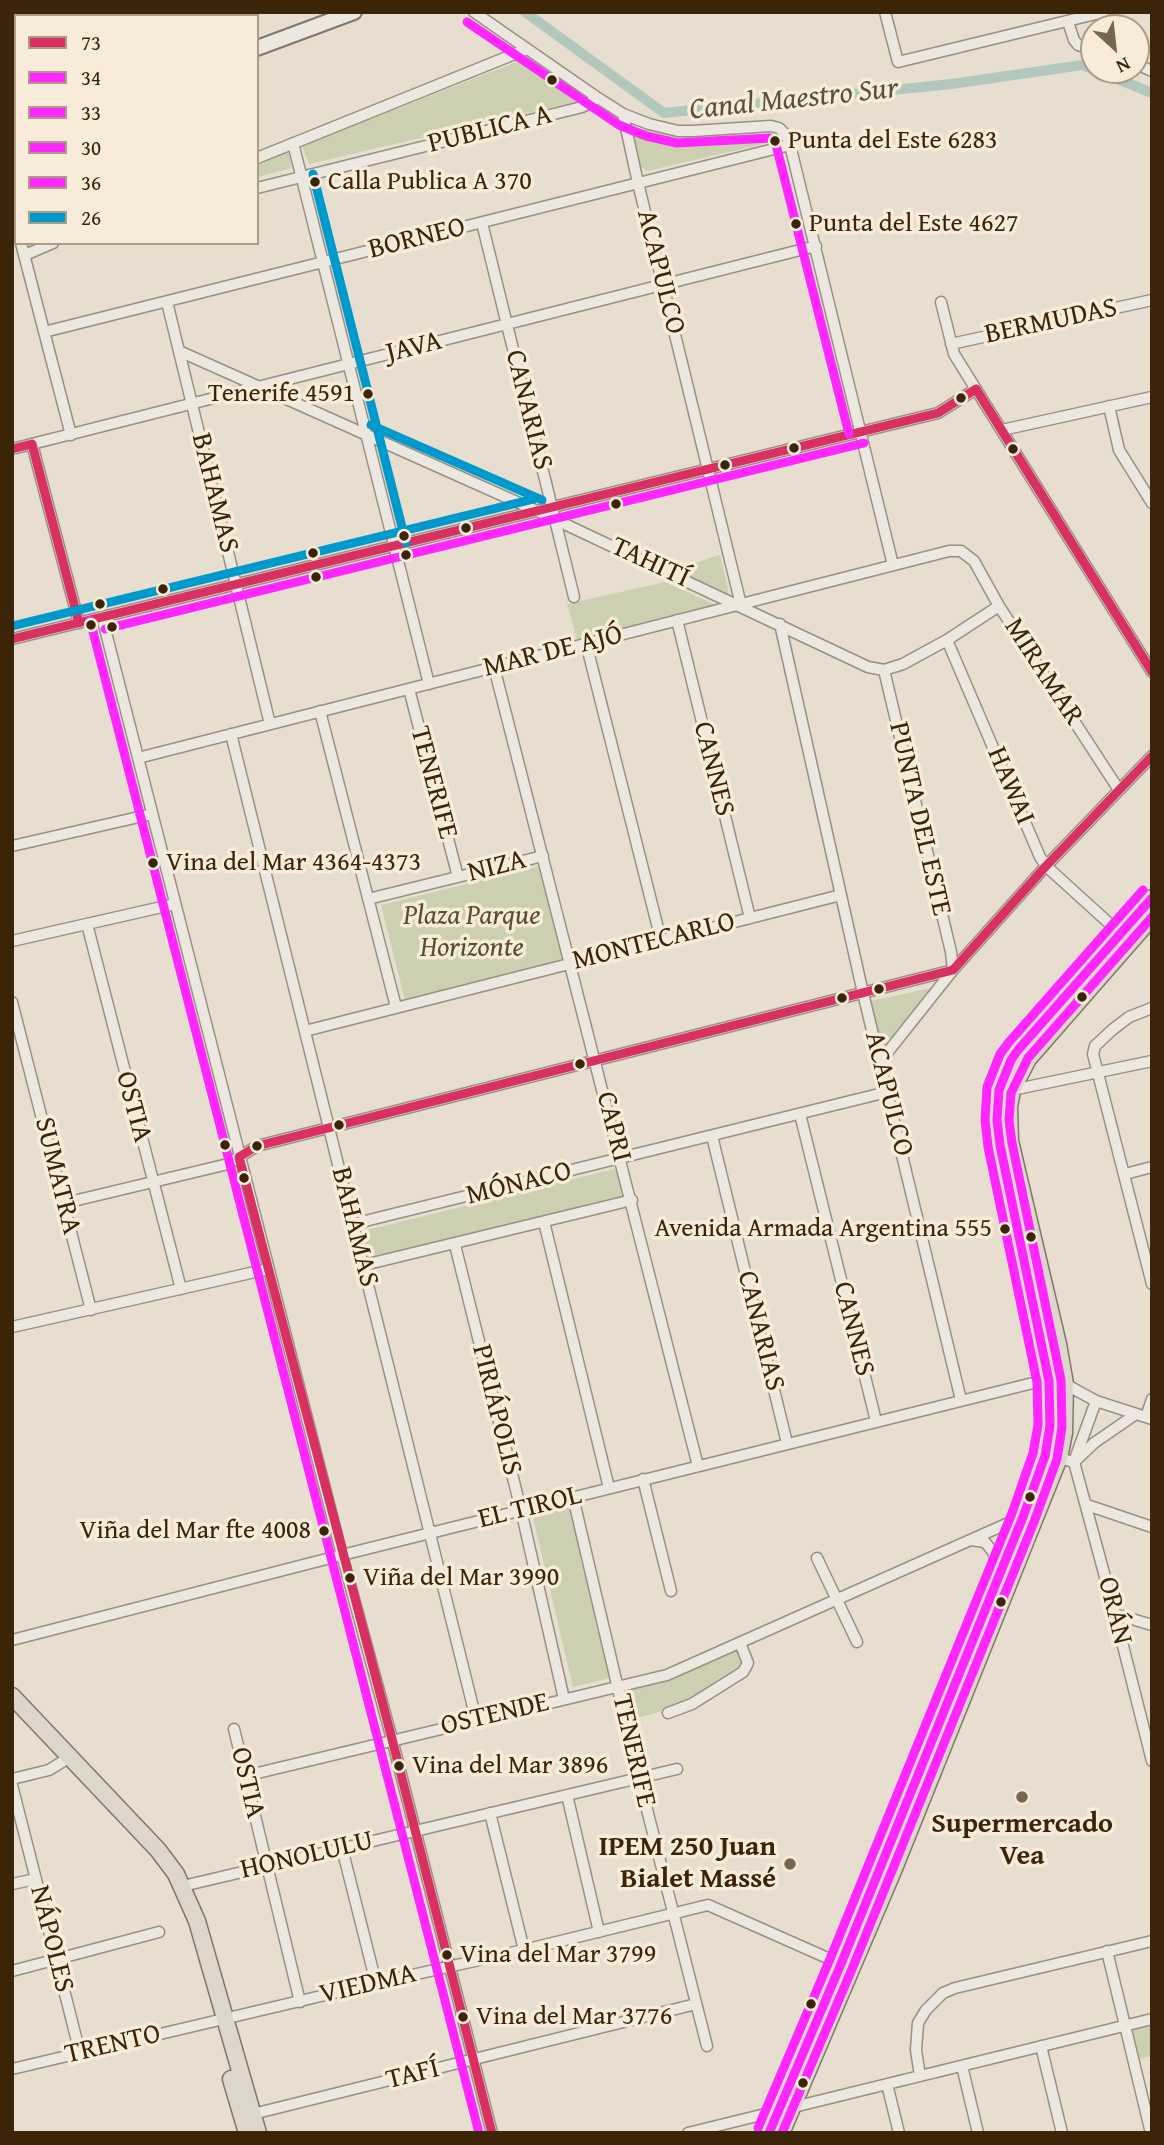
<!DOCTYPE html>
<html>
<head>
<meta charset="utf-8">
<style>
	body { margin:0 }
	#map { position:relative; width:1164px; height:2145px; overflow:hidden; background:#e7decf; font-family:"Gentium Book Plus",serif }
	canvas { display:block }
	.frame { position:absolute; inset:0; border:14px solid #3b2408; pointer-events:none }
	.legend { position:absolute; left:14px; top:14px; width:245px; height:231px; box-sizing:border-box; background:#f6ecd9; border:2px solid #ab9c85; margin:0; padding:9px 12px; list-style:none; font-size:21px; color:#3b2408 }
	.legend li { display:flex; align-items:center; gap:14px; height:35px }
	.legend b { width:35px; border:2px solid #ab9c85 }
	.north { position:absolute; left:1080px; top:14px; width:70px; height:70px; box-sizing:border-box; background:#f6ecd9; border:2px solid #ab9c85; border-radius:50%; rotate:153deg; font-size:19px; font-weight:700; line-height:28px; text-align:center; color:#3b2408 }
	.north::after { content:''; display:block; margin:auto; width:24px; height:32px; background:#77654e; clip-path:polygon(50% 0,100% 100%,50% 72%,0 100%) }
</style>
</head>
<body>
<div id="map">
<canvas width="1164" height="2145"></canvas>
<div class="frame"></div>
<ul class="legend">
<li><b style="height:9px;background:#d93062"></b>73</li>
<li><b style="height:9px;background:#fe27ff"></b>34</li>
<li><b style="height:9px;background:#fe27ff"></b>33</li>
<li><b style="height:9px;background:#fe27ff"></b>30</li>
<li><b style="height:9px;background:#fe27ff"></b>36</li>
<li><b style="height:9px;background:#0099cb"></b>26</li>
</ul>
<div class="north">N</div>
</div>
<script>
const ctx = document.querySelector('canvas').getContext('2d');
ctx.lineJoin = 'round';
function fillPath(path, color) {
  ctx.fillStyle = color;
  ctx.fill(path, 'evenodd');
}
function shape(rows) {
  const path = new Path2D();
  for (const r of rows) {
    path.moveTo(r[0], r[1]);
    for (let i = 2; i < r.length; i += 2) path.lineTo(r[i], r[i + 1]);
  }
  return path;
}
function trace(path, color, width, dash) {
  ctx.strokeStyle = color;
  ctx.lineWidth = width;
  ctx.lineCap = dash ? 'butt' : 'round';
  ctx.setLineDash(dash || []);
  ctx.stroke(path);
}
function write(font, color, halo, rows, align = 'center') {
  ctx.font = font + ' "Gentium Book Plus",serif';
  ctx.lineWidth = 7;
  ctx.setLineDash([]);
  ctx.textBaseline = 'middle';
  ctx.strokeStyle = halo;
  ctx.fillStyle = color;
  for (const [text, x, y, turn = 0] of rows) {
    ctx.save();
    ctx.translate(x, y);
    ctx.rotate((+turn || 0) * Math.PI / 180);
    ctx.textAlign = isNaN(turn) ? turn : align;
    if (halo) ctx.strokeText(text, 0, 0);
    ctx.fillText(text, 0, 0);
    ctx.restore();
  }
}
fillPath(shape([
	[524,59,533,59,581,90,583,96,579,101,309,164,302,146],
	[640,129,718,136,775,134,778,137,777,141,647,171,639,166,632,136,634,131],
	[288,151,292,168,257,177,257,163],
	[720,555,729,593,723,595,673,570],
	[665,582,718,606,578,643,567,604],
	[540,866,563,961,405,1000,381,905],
	[931,988,881,1050,871,1001],
	[618,1168,625,1196,367,1260,359,1232],
	[569,1504,610,1678,573,1687,532,1513],
	[736,1647,742,1666,738,1673,682,1705,628,1721,621,1689],
	[1152,2023,1152,2056,1139,2059,1132,2028]
]), '#ccd0b1');
trace(shape([
	[525,12,664,113,952,84,1082,65,1094,70],
	[1095,70,1152,93]
]), '#b2c8bc', 10);
const minor = shape([
	[474,12,598,98,623,114,649,124,678,131,693,131,771,126,779,128,785,134,790,145,893,565],
	[885,12,898,62,1104,12],
	[1068,22,1074,40,1078,45,1094,50],
	[1136,64,1152,71],
	[623,114,638,183,741,605],
	[293,143,429,684],
	[257,158,527,49],
	[257,188,582,107,598,98],
	[12,210,16,223],
	[482,223,574,597],
	[21,243,71,435],
	[25,255,53,243],
	[167,302,270,724],
	[941,302,954,354,1152,672],
	[44,332,790,145],
	[951,344,1152,300],
	[179,351,537,511,868,667,884,670,903,664,947,640,999,606],
	[1109,406,1119,450,1152,503],
	[1002,430,1152,397],
	[32,444,79,623],
	[12,449,816,246],
	[102,617,342,1555,392,1739,492,2133],
	[677,620,750,918],
	[780,624,863,993,961,1400],
	[12,639,938,413,976,389],
	[947,640,1040,857,1046,866,1122,935],
	[586,643,661,940],
	[494,667,698,1466],
	[884,670,951,952,953,970],
	[409,689,458,877],
	[320,711,396,1007],
	[231,734,476,1719],
	[138,758,949,551,961,551,974,561,999,606,1119,790],
	[12,846,152,814],
	[368,899,543,856],
	[87,924,181,1289],
	[12,941,175,904],
	[12,1002,91,1310],
	[1152,1008,1129,1017,1112,1030,1095,1046,1093,1054,1152,1284],
	[305,1031,841,895],
	[881,1064,887,1053,953,970,1046,866,1152,756],
	[1012,1090,1152,1061],
	[800,1114,876,1421],
	[712,1136,787,1443],
	[1125,1174,1152,1167],
	[65,1203,228,1164,257,1146,953,970],
	[544,1222,609,1488],
	[353,1224,887,1092],
	[455,1245,521,1510,564,1699],
	[364,1265,632,1200],
	[12,1327,268,1269],
	[1146,1417,1152,1399],
	[1076,1456,1096,1401],
	[1059,1458,1074,1462,1115,1614,1152,1761],
	[1074,1462,1094,1443,1136,1414],
	[643,1479,671,1591],
	[573,1497,639,1778,707,2046],
	[1087,1505,1152,1527],
	[971,1540,985,1542,993,1552,1001,1571],
	[817,1558,857,1642],
	[1115,1614,1152,1625],
	[12,1640,342,1555,1037,1382,1049,1381,1065,1384,1096,1401,1152,1419],
	[668,1713,692,1704,743,1672,748,1663,740,1643],
	[234,1729,300,2002],
	[245,1776,667,1675,1022,1517],
	[12,1779,49,1770,70,1757],
	[12,1785,80,2053],
	[567,1795,599,1932],
	[490,1813,524,1950],
	[342,1848,376,1983],
	[12,1884,36,1879],
	[183,1886,677,1769],
	[1107,1951,1151,2133],
	[12,1971,159,1932],
	[1041,2046,1062,2133],
	[962,2066,978,2133],
	[12,2069,376,1983,524,1950,708,1905,841,1964],
	[920,2076,916,2050,918,2023,926,2010,943,1993,955,1988,1152,1941],
	[887,2084,899,2133],
	[253,2114,696,2004],
	[688,2133,1152,2019]
]);
const secondary = shape([
	[257,48,354,12],
	[12,171,16,169]
]);
const primary = shape([
	[12,1696,158,1850,176,1874,197,1921,258,2133],
	[231,2079,247,2133],
	[782,2131,893,1871,1059,1458,1064,1433,1065,1384,1058,1344,1010,1141,1009,1107,1012,1090,1028,1059,1152,917],
	[769,2133,841,1964,1023,1517,1045,1456,1050,1426,1049,1381,1000,1145,997,1120,999,1090,1011,1060,1018,1050,1152,898]
]);
const motorway = shape([
	[27,16,37,12],
	[149,16,159,12],
	[180,16,189,12],
	[12,61,16,60],
	[12,94,16,91]
]);
trace(minor, '#989084', 13);
trace(secondary, '#7f776b', 18);
trace(primary, '#7f776b', 19);
trace(motorway, '#7f776b', 21);
trace(minor, '#ece7df', 10);
trace(secondary, '#ece7df', 14);
trace(primary, '#ded6ca', 16);
trace(motorway, '#ded6ca', 18);
trace(shape([
	[976,389,1152,672],
	[12,449,32,444,79,623],
	[12,639,938,413,976,389],
	[953,970,1046,866,1152,756],
	[239,1157,392,1739,492,2133],
	[239,1157,257,1146,953,970]
]), '#d93062', 9);
trace(shape([
	[467,22,619,125,646,136,677,143,770,138,775,141,849,434],
	[90,620,479,2133],
	[105,629,864,443]
]), '#fe27ff', 9);
trace(shape([
	[769,2133,841,1964,1023,1517,1045,1456,1050,1426,1049,1381,1000,1145,997,1120,999,1090,1011,1060,1018,1050,1152,898]
]), '#fe27ff', 9);
trace(shape([
	[782,2133,852,1969,1034,1522,1057,1459,1062,1427,1061,1380,1012,1143,1009,1120,1011,1093,1028,1058,1152,917]
]), '#fe27ff', 9);
trace(shape([
	[758,2128,830,1959,1012,1513,1033,1453,1038,1425,1037,1382,988,1147,985,1120,987,1087,1000,1054,1009,1042,1143,890]
]), '#fe27ff', 9);
trace(shape([
	[313,174,406,543],
	[371,425,542,500],
	[12,626,534,499]
]), '#0099cb', 9);
for (const [x, y, r, color] of [
	[552,80,6,"#3b2408"],
	[775,141,6,"#3b2408"],
	[315,182,6,"#3b2408"],
	[796,224,6,"#3b2408"],
	[368,394,6,"#3b2408"],
	[961,398,6,"#3b2408"],
	[794,448,6,"#3b2408"],
	[1013,449,6,"#3b2408"],
	[725,465,6,"#3b2408"],
	[616,504,6,"#3b2408"],
	[466,528,6,"#3b2408"],
	[404,536,6,"#3b2408"],
	[313,553,6,"#3b2408"],
	[406,555,6,"#3b2408"],
	[316,577,6,"#3b2408"],
	[163,589,6,"#3b2408"],
	[100,604,6,"#3b2408"],
	[91,625,6,"#3b2408"],
	[112,627,6,"#3b2408"],
	[153,863,6,"#3b2408"],
	[879,989,6,"#3b2408"],
	[1082,997,6,"#3b2408"],
	[842,998,6,"#3b2408"],
	[580,1064,6,"#3b2408"],
	[339,1125,6,"#3b2408"],
	[225,1145,6,"#3b2408"],
	[257,1146,6,"#3b2408"],
	[244,1178,6,"#3b2408"],
	[1005,1229,6,"#3b2408"],
	[1031,1237,6,"#3b2408"],
	[1030,1497,6,"#3b2408"],
	[324,1531,6,"#3b2408"],
	[350,1578,6,"#3b2408"],
	[1001,1602,6,"#3b2408"],
	[399,1766,6,"#3b2408"],
	[1022,1797,7,"#77654e"],
	[790,1864,7,"#77654e"],
	[447,1955,6,"#3b2408"],
	[811,2004,6,"#3b2408"],
	[463,2017,6,"#3b2408"],
	[803,2083,6,"#3b2408"]
]) {
  const dot = new Path2D();
  dot.arc(x, y, r, 0, 2 * Math.PI);
  ctx.fillStyle = color;
  ctx.fill(dot);
  trace(dot, '#f6ecd9', 2.5);
}
write('26px', '#3b2408', '#f6ecd9', [
	["Punta del Este 6283",788,141],
	["Calla Publica A 370",328,182],
	["Punta del Este 4627",809,224],
	["Tenerife 4591",355,394,"right"],
	["Vina del Mar 4364-4373",166,863],
	["Avenida Armada Argentina 555",992,1229,"right"],
	["Viña del Mar fte 4008",311,1531,"right"],
	["Viña del Mar 3990",363,1578],
	["Vina del Mar 3896",412,1766],
	["Vina del Mar 3799",460,1955],
	["Vina del Mar 3776",476,2017]
], 'left');
write('28px', '#3b2408', '#f6ecd9', [
	["PUBLICA A",490,130,-14],
	["BORNEO",417,239,-14],
	["ACAPULCO",660,272,76],
	["BERMUDAS",1051,322,-12],
	["JAVA",414,348,-14],
	["CANARIAS",528,410,76],
	["BAHAMAS",214,493,76],
	["TAHITÍ",650,563,25],
	["MAR DE AJÓ",553,652,-14],
	["MIRAMAR",1043,672,57],
	["CANNES",713,769,76],
	["TENERIFE",433,783,75],
	["HAWAI",1010,786,67],
	["PUNTA DEL ESTE",919,819,77],
	["NIZA",497,867,-14],
	["MONTECARLO",654,942,-14],
	["ACAPULCO",888,1094,76],
	["OSTIA",133,1107,75],
	["CAPRI",613,1127,76],
	["SUMATRA",57,1176,76],
	["MÓNACO",519,1184,-14],
	["BAHAMAS",354,1227,76],
	["CANNES",853,1329,76],
	["CANARIAS",760,1331,76],
	["PIRIÁPOLIS",496,1410,76],
	["EL TIROL",530,1508,-14],
	["ORÁN",1114,1611,76],
	["OSTENDE",495,1715,-13],
	["TENERIFE",633,1751,77],
	["OSTIA",247,1783,77],
	["HONOLULU",307,1856,-13],
	["NÁPOLES",51,1939,76],
	["VIEDMA",368,1985,-13],
	["TRENTO",113,2045,-13],
	["TAFÍ",413,2075,-14]
]);
write('italic 28px', '#5a4c2c', '#f6ecd9', [
	["Plaza Parque",472,917],
	["Horizonte",472,949]
]);
write('bold 28px', '#3b2408', '#f6ecd9', [
	["Supermercado",1022,1825],
	["Vea",1022,1857],
	["IPEM 250 Juan",776,1848,"right"],
	["Bialet Massé",776,1880,"right"]
]);
write('italic 30px', '#58523c', '#f6ecd9', [
	["Canal Maestro Sur",794,100,-6]
]);
</script>
</body>
</html>
